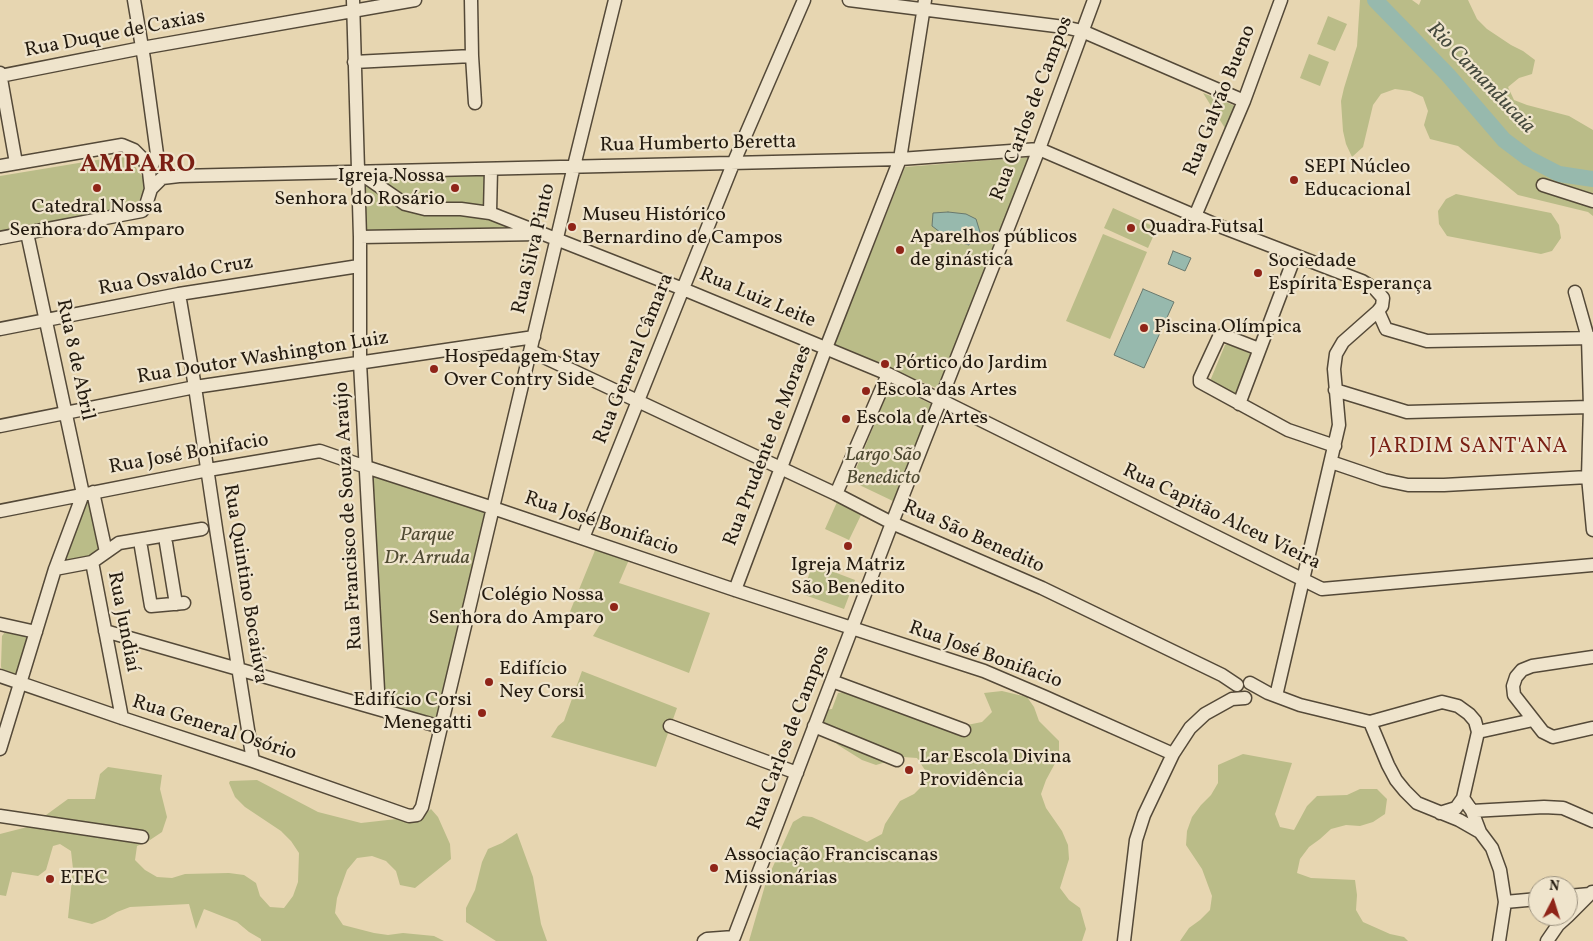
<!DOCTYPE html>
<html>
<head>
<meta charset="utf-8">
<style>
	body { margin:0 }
	#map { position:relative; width:1593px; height:941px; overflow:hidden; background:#e7d6b1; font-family:Vollkorn,serif }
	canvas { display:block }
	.north { position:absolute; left:1528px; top:876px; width:50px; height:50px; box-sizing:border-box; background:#efe4cc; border:1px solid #9d9380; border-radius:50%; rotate:5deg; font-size:14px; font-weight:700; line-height:20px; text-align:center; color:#231a0f }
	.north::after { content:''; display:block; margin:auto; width:18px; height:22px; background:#8f2418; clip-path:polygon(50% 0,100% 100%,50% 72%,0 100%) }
</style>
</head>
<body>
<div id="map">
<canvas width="1593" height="941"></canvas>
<div class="north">N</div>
</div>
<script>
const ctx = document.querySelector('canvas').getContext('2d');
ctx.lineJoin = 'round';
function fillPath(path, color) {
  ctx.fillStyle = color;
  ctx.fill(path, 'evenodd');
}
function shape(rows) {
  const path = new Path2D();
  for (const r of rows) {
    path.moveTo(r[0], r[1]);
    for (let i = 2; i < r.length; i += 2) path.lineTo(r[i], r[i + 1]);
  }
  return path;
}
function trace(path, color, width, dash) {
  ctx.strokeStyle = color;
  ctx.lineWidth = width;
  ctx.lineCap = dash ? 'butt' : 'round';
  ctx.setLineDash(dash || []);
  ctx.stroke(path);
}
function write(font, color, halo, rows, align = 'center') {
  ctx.font = font + ' Vollkorn,serif';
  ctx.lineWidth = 4.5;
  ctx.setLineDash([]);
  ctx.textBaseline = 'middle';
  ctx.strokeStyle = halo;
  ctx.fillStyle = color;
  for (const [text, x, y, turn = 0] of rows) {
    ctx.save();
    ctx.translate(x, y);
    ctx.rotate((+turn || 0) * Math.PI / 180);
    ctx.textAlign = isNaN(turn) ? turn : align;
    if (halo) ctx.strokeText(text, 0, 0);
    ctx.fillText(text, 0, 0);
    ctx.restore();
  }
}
fillPath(shape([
	[1360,0,1412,0,1419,5,1421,0,1468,0,1477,19,1487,29,1511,45,1523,51,1535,60,1532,74,1519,78,1508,87,1514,100,1527,105,1569,116,1593,130,1593,216,1588,212,1518,195,1458,146,1430,139,1424,125,1428,111,1423,97,1410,91,1395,89,1381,94,1373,105,1363,147,1352,157,1346,144,1343,131,1341,101,1344,88,1357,46],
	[1328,16,1347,24,1335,51,1317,44],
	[1309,54,1329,62,1320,86,1300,78],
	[1203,93,1238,107,1228,133],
	[121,156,131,161,144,179,144,190,140,198,139,206,0,233,0,176],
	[1030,157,939,389,834,346,905,167],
	[487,172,488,210,406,201,375,174],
	[362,182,406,207,462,211,534,233,363,236],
	[1456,194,1551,213,1559,225,1561,238,1552,251,1541,254,1447,236,1439,224,1438,211,1446,199],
	[1113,208,1157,228,1148,248,1104,228],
	[1103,234,1147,252,1110,339,1066,321],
	[1228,344,1251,354,1252,357,1238,395,1235,396,1210,381,1225,345],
	[891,384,933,405,895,502,851,481],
	[366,469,492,508,447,728,380,708],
	[91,497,104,553,56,565,85,498],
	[837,502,862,513,849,540,825,529],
	[598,543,631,555,619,583,710,613,689,673,593,636,601,623,569,614],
	[813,564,855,580,844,609,802,594],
	[5,632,27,637,18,670,15,675,2,671,1,666,2,636],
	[582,671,677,708,656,767,551,737,558,726,564,721],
	[1002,691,1027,697,1034,707,1039,721,1059,741,1059,756,1046,780,1041,794,1046,808,1062,831,1068,845,1069,859,1060,888,1069,900,1080,908,1086,929,1082,941,749,941,766,882,793,822,803,816,812,817,867,842,882,834,885,824,900,801,914,794,924,784,925,770,917,758,903,757,876,765,862,760,838,745,818,724,821,710,832,709,838,693,845,692,906,715,924,715,967,725,982,722,992,712,984,693],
	[1243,754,1292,763,1275,814,1280,827,1294,830,1307,806,1317,796,1347,795,1360,789,1377,789,1387,799,1385,814,1373,822,1360,826,1346,825,1331,829,1320,839,1309,847,1300,859,1297,873,1311,878,1355,880,1357,895,1356,910,1363,922,1390,934,1404,937,1408,941,1180,941,1189,928,1200,920,1210,910,1212,896,1202,869,1186,845,1187,831,1192,817,1201,805,1211,795,1218,783,1218,765],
	[108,767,162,775,160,789,167,817,162,832,150,840,137,846,135,860,145,870,157,877,172,878,185,874,229,873,244,875,256,883,260,896,270,907,284,908,293,896,298,882,299,853,291,841,281,831,245,807,235,797,229,783,230,781,257,780,318,812,361,823,423,816,431,809,438,817,450,844,451,859,415,888,400,885,396,871,386,861,372,856,357,858,347,870,337,898,335,913,343,925,374,933,388,935,403,933,434,936,444,941,261,941,261,939,249,932,237,922,204,909,196,929,189,904,130,907,117,912,105,919,92,924,68,918,73,869,71,851,60,844,53,846,46,870,38,876,12,872,6,896,0,895,0,834,31,826,68,799,95,799,100,774],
	[517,833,533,877,541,924,547,941,496,941,466,922,466,908,475,890,482,862,488,849,502,843]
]), '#babc88');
const water = shape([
	[948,212,966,214,976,219,980,232,969,245,949,239,932,226,933,213,948,212],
	[1173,251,1191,258,1185,271,1168,264,1173,251],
	[1143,289,1174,302,1144,368,1114,355,1143,289]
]);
fillPath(water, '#97b9ad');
trace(water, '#69796e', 1);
trace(shape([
	[1375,0,1448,75,1504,140,1528,158,1559,174,1593,179]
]), '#97b9ad', 16);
const minor = shape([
	[353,0,360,237,360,363,379,708],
	[849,0,1064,27,1082,31,1244,101],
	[472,56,475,103],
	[354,62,472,56,471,0],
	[0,73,16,163],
	[0,76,142,48,415,0],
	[0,166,122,145,134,150,144,160,149,172],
	[357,171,405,204,425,209,461,209,490,213,683,289,888,374,1322,589,1593,565],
	[1543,185,1593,201],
	[151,189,162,178,179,176,900,159,1039,149,1214,224,1362,281,1375,289,1383,298,1382,306,1378,311,1343,342,1336,354,1334,369,1339,425,1276,696],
	[490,213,491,169],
	[1195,216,1244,101,1281,0],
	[360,237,539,234],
	[0,238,142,211,146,205,151,189,149,172,157,154,144,59,134,0],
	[1575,292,1588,338,1590,407,1588,477,1593,530],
	[179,294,195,387,217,535,253,761],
	[1378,311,1386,329,1427,341,1593,338],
	[0,329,179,294,359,266],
	[1259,349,1223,335,1219,337,1200,378,1200,382,1288,430,1335,446],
	[531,351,836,494,892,523,1042,588,1222,675,1237,685],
	[1335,390,1407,412,1590,407],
	[1239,404,1295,256],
	[0,426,195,387,534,337],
	[1331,462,1384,480,1408,485,1444,485,1588,477],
	[93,492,106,552],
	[836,494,888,374],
	[0,511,208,470,320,451,366,467,493,508,735,590,984,671,1045,697,1173,754],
	[583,538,733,164,804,0],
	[166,543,176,604],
	[141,547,151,606,184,603],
	[92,562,122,718],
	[55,569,92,562,119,543,202,529],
	[735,590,826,348,900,159,925,0],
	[0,624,36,632],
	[105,631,441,727],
	[0,676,122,718,253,761,409,816,417,815,422,807,574,166,615,0],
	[832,681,964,730],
	[1250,683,1268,693,1300,705,1370,722,1442,702,1458,706,1469,714,1475,721,1478,732,1463,798,1456,808,1440,813],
	[1370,722,1388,765,1396,780,1405,791,1417,803,1459,820,1480,832],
	[670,726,797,773],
	[814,726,897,760],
	[1592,728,1553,737,1543,732,1514,695,1513,686,1516,677,1522,670,1532,666,1593,657],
	[1478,732,1533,720],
	[0,749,55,569,83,494,27,233],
	[1463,798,1472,811,1480,832,1492,848,1500,870,1505,902,1499,941],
	[1472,811,1544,807,1563,808,1593,821],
	[0,816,142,837],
	[1568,896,1590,894,1592,892],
	[1505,902,1538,899],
	[1568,916,1590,894],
	[704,941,707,939,734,937,892,523,1039,149,1094,0],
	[1124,941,1136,840,1144,815,1173,754,1190,728,1205,714,1232,699,1245,698],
	[1547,941,1558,925,1568,916]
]);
trace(minor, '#544938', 15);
trace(minor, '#efe4cc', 12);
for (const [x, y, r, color] of [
	[1294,180,5,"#8f2418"],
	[97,188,5,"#8f2418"],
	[455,188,5,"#8f2418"],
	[572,227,5,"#8f2418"],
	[1131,228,5,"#8f2418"],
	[900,250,5,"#8f2418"],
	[1258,273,5,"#8f2418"],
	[1144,328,5,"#8f2418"],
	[885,364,5,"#8f2418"],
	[434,369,5,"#8f2418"],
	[866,391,5,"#8f2418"],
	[846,419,5,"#8f2418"],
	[848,546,5,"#8f2418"],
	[614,607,5,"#8f2418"],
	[489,682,5,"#8f2418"],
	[482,713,5,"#8f2418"],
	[909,770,5,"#8f2418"],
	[714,868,5,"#8f2418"],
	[50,879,5,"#8f2418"]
]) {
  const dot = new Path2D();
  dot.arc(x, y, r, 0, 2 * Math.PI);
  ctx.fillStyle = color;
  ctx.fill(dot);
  trace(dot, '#efe4cc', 2);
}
write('20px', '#231a0f', '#efe4cc', [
	["Rua Duque de Caxias",115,35,-11],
	["Rua Galvão Bueno",1221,101,-68],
	["Rua Carlos de Campos",1033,109,-69],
	["Rua Humberto Beretta",698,145,-1],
	["Rua Silva Pinto",535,249,-77],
	["Rua Osvaldo Cruz",176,277,-10],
	["Rua Luiz Leite",757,299,23],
	["Rua Doutor Washington Luiz",263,359,-9],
	["Rua General Câmara",635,359,-68],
	["Rua 8 de Abril",74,360,78],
	["Rua Prudente de Moraes",769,446,-69],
	["Rua José Bonifacio",189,455,-10],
	["Rua Francisco de Souza Araújo",350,516,-93],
	["Rua Capitão Alceu Vieira",1221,518,26],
	["Rua José Bonifacio",601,525,19],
	["Rua São Benedito",973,538,24],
	["Rua Quintino Bocaiúva",244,584,81],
	["Rua Jundiaí",122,622,79],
	["Rua José Bonifacio",985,656,20],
	["Rua General Osório",214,729,18],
	["Rua Carlos de Campos",790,738,-69]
]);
write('20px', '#231a0f', '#efe4cc', [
	["SEPI Núcleo",1304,168],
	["Educacional",1304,191],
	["Igreja Nossa",445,177,"right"],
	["Senhora do Rosário",445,200,"right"],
	["Catedral Nossa",97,208,"center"],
	["Senhora do Amparo",97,231,"center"],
	["Museu Histórico",582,216],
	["Bernardino de Campos",582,239],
	["Quadra Futsal",1141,228],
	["Aparelhos públicos",910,238],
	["de ginástica",910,261],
	["Sociedade",1268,262],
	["Espírita Esperança",1268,285],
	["Piscina Olímpica",1154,328],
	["Hospedagem Stay",444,358],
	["Over Contry Side",444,381],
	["Pórtico do Jardim",895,364],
	["Escola das Artes",876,391],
	["Escola de Artes",856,419],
	["Igreja Matriz",848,566,"center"],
	["São Benedito",848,589,"center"],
	["Colégio Nossa",604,596,"right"],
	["Senhora do Amparo",604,619,"right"],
	["Edifício",499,670],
	["Ney Corsi",499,693],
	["Edifício Corsi",472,701,"right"],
	["Menegatti",472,724,"right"],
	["Lar Escola Divina",919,758],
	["Providência",919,781],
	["Associação Franciscanas",724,856],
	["Missionárias",724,879],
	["ETEC",60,879]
], 'left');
write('italic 20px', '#504b33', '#efe4cc', [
	["Largo São",883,456],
	["Benedicto",883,479],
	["Parque",427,536],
	["Dr. Arruda",427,559]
]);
write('italic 21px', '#464a3e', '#efe4cc', [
	["Rio Camanducaia",1480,79,46]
]);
ctx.letterSpacing = '1px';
write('21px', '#7a1f14', '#efe4cc', [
	["JARDIM SANT'ANA",1469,448]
]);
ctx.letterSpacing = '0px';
ctx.letterSpacing = '1px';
write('bold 25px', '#7a1f14', '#efe4cc', [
	["AMPARO",138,166]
]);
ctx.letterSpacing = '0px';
</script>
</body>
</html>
